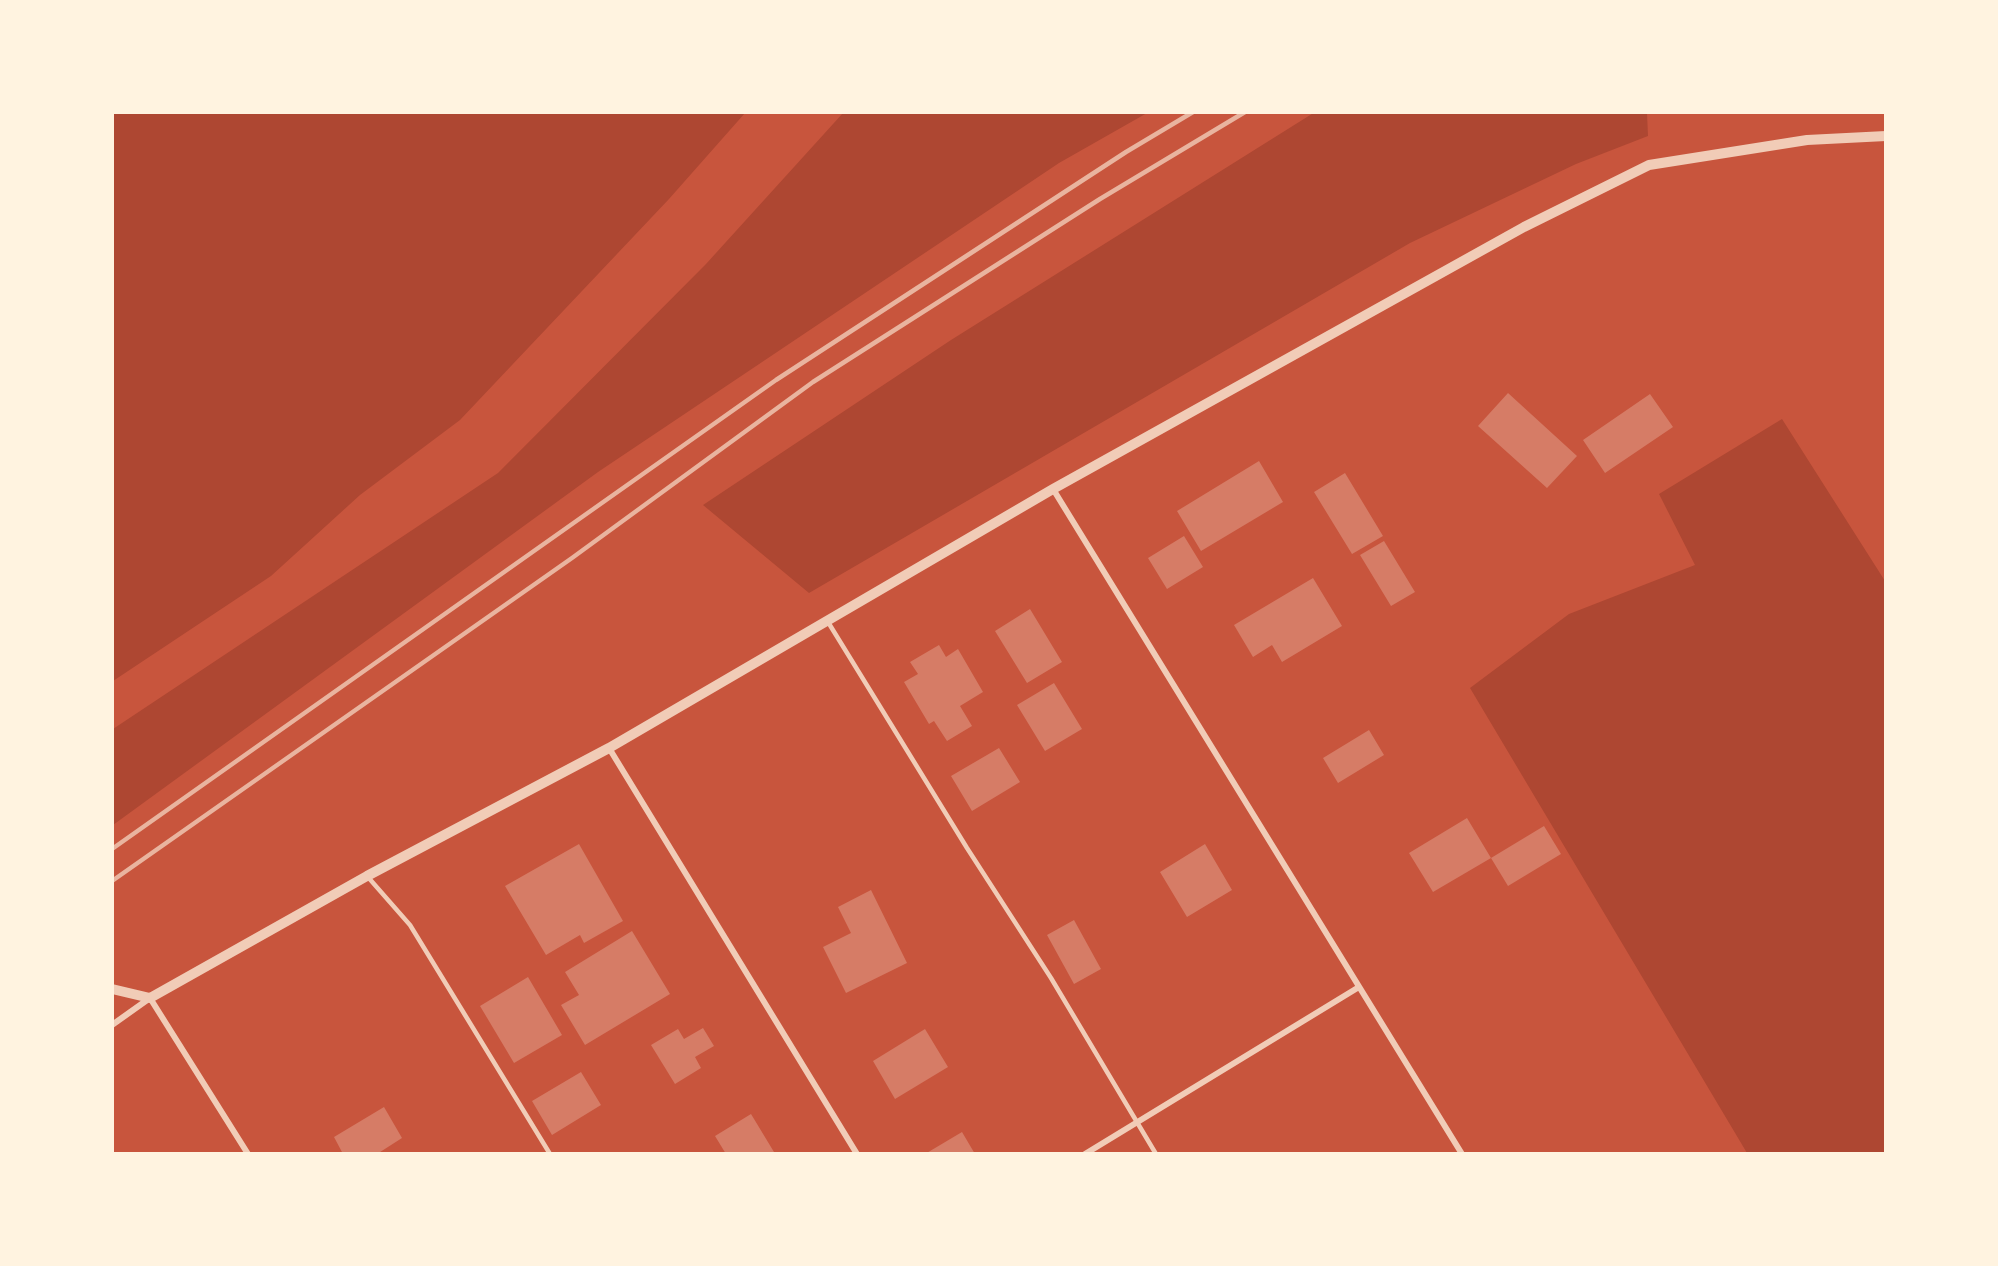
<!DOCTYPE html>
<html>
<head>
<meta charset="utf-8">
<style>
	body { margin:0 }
	#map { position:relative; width:1998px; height:1266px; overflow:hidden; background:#c8553d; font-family:"DejaVu Sans",sans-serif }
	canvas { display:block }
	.frame { position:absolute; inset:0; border:114px solid #fff3e0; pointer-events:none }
</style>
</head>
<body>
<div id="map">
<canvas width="1998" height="1266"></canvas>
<div class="frame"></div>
</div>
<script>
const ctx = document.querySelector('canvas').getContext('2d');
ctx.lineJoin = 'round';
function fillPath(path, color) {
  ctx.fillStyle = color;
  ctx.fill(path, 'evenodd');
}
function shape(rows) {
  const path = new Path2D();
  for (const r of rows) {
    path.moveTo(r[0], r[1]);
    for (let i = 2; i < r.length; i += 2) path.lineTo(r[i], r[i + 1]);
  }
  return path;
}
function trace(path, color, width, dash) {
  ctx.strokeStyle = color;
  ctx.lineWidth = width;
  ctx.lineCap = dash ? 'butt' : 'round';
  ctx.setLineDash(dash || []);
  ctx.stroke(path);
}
fillPath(shape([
	[113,112,745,112,745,113,669,199,460,420,360,495,271,576,113,681],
	[1315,112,1647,113,1648,136,1576,164,1410,243,809,593,703,505,951,340],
	[843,113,1147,113,1059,163,598,472,113,825,113,729,498,473,706,264],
	[1782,419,1885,581,1885,1153,1747,1153,1470,688,1569,614,1695,565,1659,494]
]), '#ae4732');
fillPath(shape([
	[1508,393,1577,456,1547,488,1478,426],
	[1650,394,1673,427,1605,473,1583,440],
	[1259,461,1283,502,1201,551,1177,511],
	[1345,473,1383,536,1352,554,1314,492],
	[1184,536,1203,567,1167,589,1148,558],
	[1384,541,1415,592,1391,606,1360,555],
	[1313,578,1342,626,1282,662,1272,645,1253,657,1234,625],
	[1030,609,1062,662,1027,683,995,631],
	[939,645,946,657,958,649,983,692,960,706,972,726,947,741,934,721,929,724,904,682,918,674,910,662],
	[1054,683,1082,729,1045,751,1017,705],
	[1369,730,1384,755,1338,783,1323,758],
	[999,748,1020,782,972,811,951,776],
	[1467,818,1491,858,1433,892,1409,853],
	[1544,826,1561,854,1508,886,1491,858],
	[579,844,623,921,584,943,580,935,546,955,505,886],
	[1205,844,1232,890,1187,917,1160,872],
	[871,890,907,963,846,993,823,947,851,933,838,907],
	[1074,920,1101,969,1074,984,1047,935],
	[632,931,670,994,585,1045,561,1005,579,995,565,972],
	[528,977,562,1035,514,1063,480,1006],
	[703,1028,714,1046,695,1057,701,1068,675,1084,651,1045,678,1029,684,1039],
	[925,1029,948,1067,895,1099,873,1061],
	[581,1072,601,1105,552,1135,532,1101],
	[384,1107,402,1138,377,1154,343,1154,334,1137],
	[751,1114,774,1152,726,1154,715,1136],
	[962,1132,975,1154,925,1154]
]), '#d67c66');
trace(shape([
	[828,622,967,848,1051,978,1156,1154],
	[367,876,410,925,550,1154]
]), '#f1ccb7', 4.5);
trace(shape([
	[1053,489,1462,1154],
	[609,748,857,1154],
	[112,1025,150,998,248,1154],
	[1085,1154,1359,987]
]), '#f1ccb7', 6);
trace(shape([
	[112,989,150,998,367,876,609,748,1053,489,1524,227,1649,165,1807,140,1886,136]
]), '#f1ccb7', 10);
trace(shape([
	[112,849,776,380,1126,152,1193,112],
	[112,881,572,558,813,382,1100,199,1245,112]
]), '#e9b49f', 4.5);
</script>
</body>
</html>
